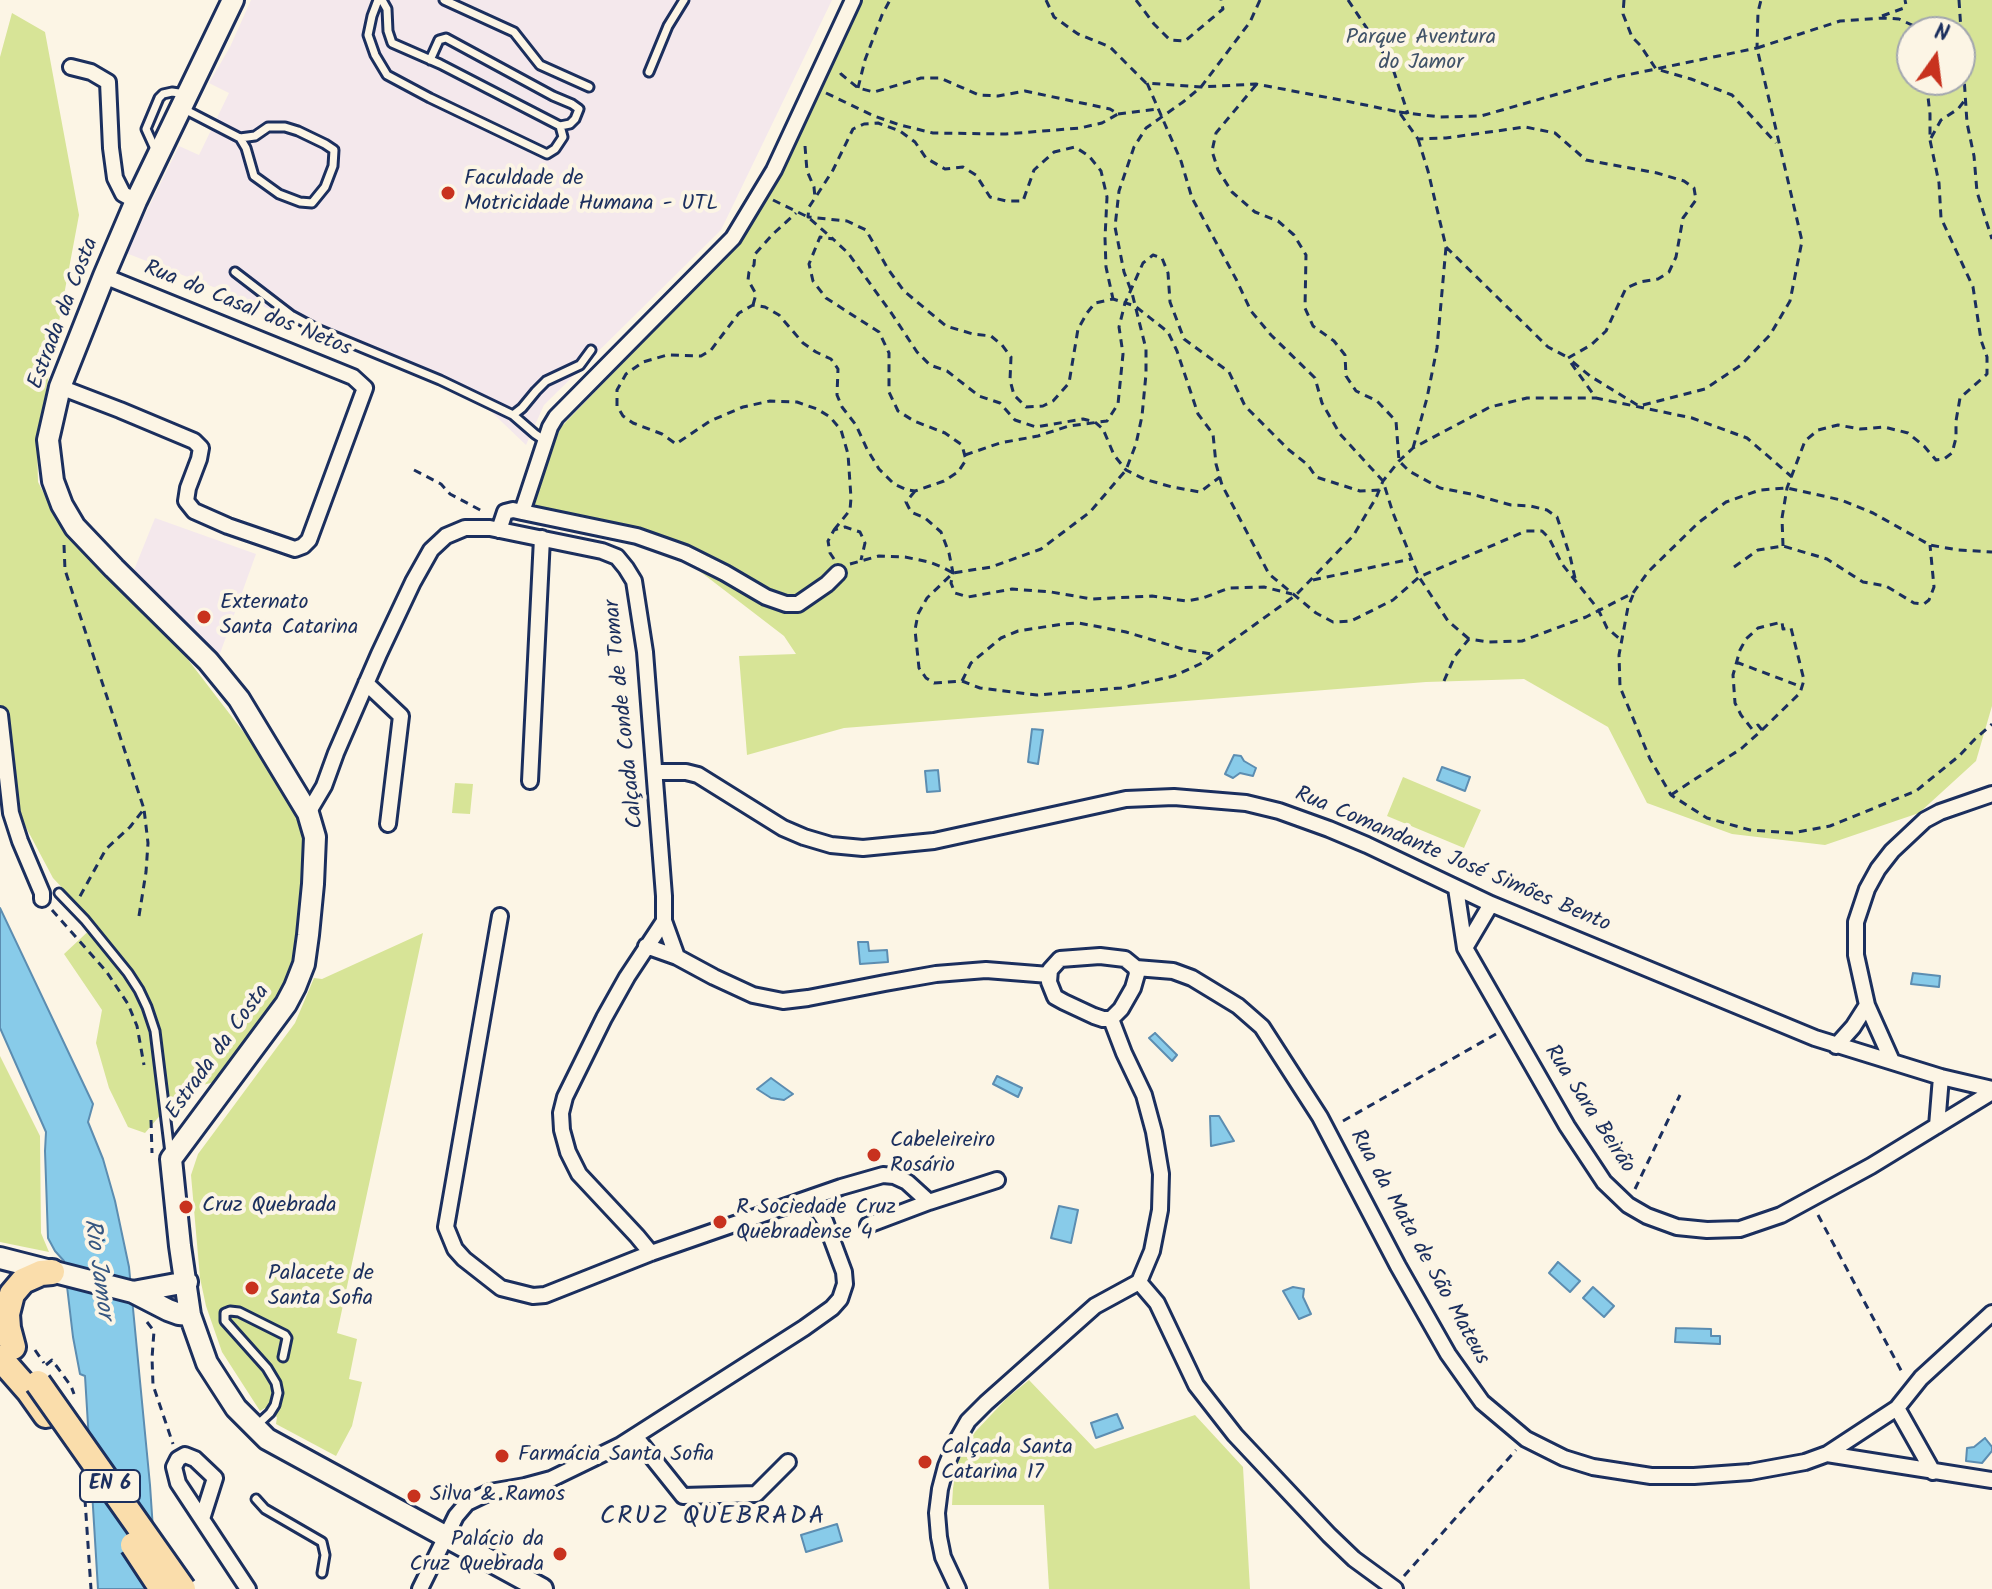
<!DOCTYPE html>
<html>
<head>
<meta charset="utf-8">
<style>
	body { margin:0 }
	#map { position:relative; width:1992px; height:1589px; overflow:hidden; background:#fcf5e5; font-family:Kalam,sans-serif }
	canvas { display:block }
	.north { position:absolute; left:1896px; top:16px; width:80px; height:80px; box-sizing:border-box; background:#fcf5e5; border:2px solid #a2a6af; border-radius:50%; rotate:14deg; font-size:22px; font-weight:700; line-height:32px; text-align:center; color:#1b2f5e }
	.north::after { content:''; display:block; margin:auto; width:28px; height:36px; background:#c8321e; clip-path:polygon(50% 0,100% 100%,50% 72%,0 100%) }
</style>
</head>
<body>
<div id="map">
<canvas width="1992" height="1589"></canvas>
<div class="north">N</div>
</div>
<script>
const ctx = document.querySelector('canvas').getContext('2d');
ctx.lineJoin = 'round';
function fillPath(path, color) {
  ctx.fillStyle = color;
  ctx.fill(path, 'evenodd');
}
function shape(rows) {
  const path = new Path2D();
  for (const r of rows) {
    path.moveTo(r[0], r[1]);
    for (let i = 2; i < r.length; i += 2) path.lineTo(r[i], r[i + 1]);
  }
  return path;
}
function trace(path, color, width, dash) {
  ctx.strokeStyle = color;
  ctx.lineWidth = width;
  ctx.lineCap = dash ? 'butt' : 'round';
  ctx.setLineDash(dash || []);
  ctx.stroke(path);
}
function write(font, color, halo, rows, align = 'center') {
  ctx.font = font + ' Kalam,sans-serif';
  ctx.lineWidth = 8;
  ctx.setLineDash([]);
  ctx.textBaseline = 'middle';
  ctx.strokeStyle = halo;
  ctx.fillStyle = color;
  for (const [text, x, y, turn = 0] of rows) {
    ctx.save();
    ctx.translate(x, y);
    ctx.rotate((+turn || 0) * Math.PI / 180);
    ctx.textAlign = isNaN(turn) ? turn : align;
    if (halo) ctx.strokeText(text, 0, 0);
    ctx.fillText(text, 0, 0);
    ctx.restore();
  }
}
fillPath(shape([
	[251,0,832,0,721,230,544,405,526,445,480,401,420,371,280,313,126,253,179,146,199,155,229,93,209,83,230,47],
	[155,518,256,554,218,659,132,575]
]), '#f4e8ec');
fillPath(shape([
	[862,0,1992,0,1992,706,1976,761,1919,813,1825,845,1732,834,1647,803,1608,727,1524,679,1426,682,844,728,747,755,739,656,796,654,784,636,646,530,527,504,561,427,734,248,782,173],
	[1912,32,1960,32,1960,80,1912,80],
	[12,13,45,32,79,215,37,439,38,482,60,525,112,581,186,657,265,760,305,831,301,931,287,982,218,1081,181,1091,145,1133,128,1127,109,1088,96,1043,102,1010,64,954,96,924,53,878,21,818,0,797,0,57],
	[1403,777,1481,810,1464,848,1387,816],
	[455,783,473,784,470,814,452,813],
	[423,933,337,1333,357,1339,349,1379,362,1382,352,1426,336,1456,276,1424,277,1417,265,1408,260,1411,222,1352,206,1306,200,1278,191,1175,198,1154,295,1023,314,978,322,979],
	[0,1056,40,1136,41,1233,49,1252,0,1242],
	[1029,1380,1095,1449,1195,1415,1243,1467,1250,1589,1049,1589,1044,1505,952,1505,953,1488,957,1464,975,1432,1007,1398]
]), '#d7e497');
const water = shape([
	[1032,729,1043,730,1038,764,1028,762,1032,729],
	[1234,755,1241,756,1244,761,1256,768,1253,776,1240,773,1233,778,1225,774,1234,755],
	[1442,767,1470,777,1465,791,1437,780,1442,767],
	[938,770,940,791,927,792,925,771,938,770],
	[0,908,93,1104,88,1122,103,1159,115,1201,129,1267,150,1485,157,1589,98,1589,85,1376,80,1374,73,1337,64,1261,55,1251,48,1238,45,1151,46,1132,0,1028,0,908],
	[858,942,868,942,869,951,887,950,888,962,860,964,858,942],
	[1913,973,1940,976,1939,987,1911,984,1913,973],
	[1155,1033,1177,1055,1172,1061,1149,1038,1155,1033],
	[997,1076,1022,1088,1018,1097,993,1084,997,1076],
	[771,1078,793,1094,784,1100,771,1098,757,1089,771,1078],
	[1210,1116,1219,1116,1234,1141,1211,1146,1210,1116],
	[1059,1206,1078,1210,1071,1243,1051,1238,1059,1206],
	[1558,1262,1580,1281,1570,1292,1549,1273,1558,1262],
	[1293,1287,1304,1289,1303,1297,1311,1314,1299,1319,1283,1291,1293,1287],
	[1593,1287,1614,1306,1604,1317,1583,1298,1593,1287],
	[1676,1328,1711,1329,1711,1336,1720,1336,1720,1344,1675,1342,1676,1328],
	[1117,1414,1123,1428,1096,1438,1091,1423,1117,1414],
	[1985,1438,1992,1447,1992,1451,1982,1463,1966,1461,1967,1448,1974,1447,1985,1438],
	[837,1524,842,1541,806,1552,801,1535,837,1524]
]);
fillPath(water, '#88cbe9');
trace(water, '#5c8db1', 2);
const lane = shape([
	[378,0,372,16,368,35,375,55,387,75,430,98,547,154,555,149,563,137,560,126],
	[382,0,387,9,388,31,392,43,440,64,560,126,570,124,575,119,579,109,572,104,553,96,446,38,439,40,430,60],
	[444,0,514,32,540,65,589,87],
	[649,72,668,26,684,0],
	[182,108,240,138,255,136,268,127,285,127,298,131,325,144,334,150,333,166,325,187,312,203,300,202,279,194,254,176,246,148,240,138],
	[156,151,146,129,159,98,163,94,172,92,186,94],
	[235,272,291,315,317,329,440,380,513,415,522,408,536,391,546,381,580,365,591,350],
	[513,415,535,434,544,440],
	[59,893,85,920,128,973,139,990,147,1007,155,1031,170,1153],
	[256,1426,270,1413,275,1405,278,1393,276,1383,267,1368,225,1321,225,1313,230,1311,239,1312,285,1335,287,1338,283,1357],
	[256,1499,265,1509,322,1542,325,1555,322,1573]
]);
const street = shape([
	[71,67,91,72,108,82,111,148,115,178,123,194,136,201],
	[60,387,120,410,194,441,201,448,199,459,188,488,186,501,194,511,228,526,295,549,303,546,309,540,365,388,353,377,104,276],
	[522,512,637,536,685,553,725,573,766,597,786,604,798,604,827,584,838,573],
	[499,530,505,512,513,510,522,512,550,427,556,417,733,238,774,170,853,0],
	[366,683,401,716,388,824],
	[0,715,11,813,20,841,42,893,42,899],
	[656,772,686,772,698,775,783,828,804,837,831,845,863,848,934,841,1126,799,1174,797,1246,803,1279,811,1329,829,1367,845,1491,904,1815,1038,1941,1077,1992,1089],
	[530,781,542,538],
	[308,813,324,786,336,753,379,654,413,582,431,550,446,536,465,528,490,528,602,551,617,557,626,568,634,581,645,652,664,896,664,921,627,977,604,1018,565,1097,561,1113,562,1130,568,1152,579,1174,637,1236,651,1253],
	[1456,888,1465,948,1567,1126,1604,1182,1628,1205,1647,1216,1677,1227,1707,1230,1740,1229,1781,1215,1871,1166,1992,1092],
	[500,916,446,1227,455,1249,464,1259,501,1288,533,1296,545,1295,651,1253,841,1187,883,1175,894,1176,907,1182,929,1202],
	[664,921,677,957],
	[646,946,677,957,714,977,753,995,783,1001,808,998,885,983,936,974,986,970,1049,975],
	[1465,948,1491,904],
	[1100,956,1125,959,1136,968,1137,974,1133,988,1121,1009,1111,1019,1103,1019,1094,1016,1064,1002,1055,997,1049,982,1050,970,1060,959,1100,956],
	[1136,968,1173,971,1192,978,1238,1006,1262,1027,1320,1117,1398,1266,1448,1354,1482,1402,1526,1439,1564,1458,1593,1467,1651,1476,1694,1476,1750,1472,1805,1462,1827,1454,1992,1480],
	[1867,1005,1856,955,1856,922,1867,889,1878,869,1892,851,1925,820,1940,812,1992,794],
	[1111,1019,1124,1053,1144,1095,1154,1132,1161,1174,1160,1210,1152,1251,1139,1282],
	[1836,1046,1853,1027,1867,1005,1892,1061],
	[1937,1126,1941,1077],
	[868,1225,929,1202,997,1180],
	[1139,1282,1157,1303,1196,1385,1235,1435,1329,1535,1354,1559,1395,1589],
	[1897,1408,1933,1472],
	[635,1436,683,1496,756,1494,788,1462],
	[1827,1454,1897,1408,1921,1378,1992,1313],
	[202,1519,215,1478,195,1459,185,1455,178,1459,174,1467,178,1483,248,1589],
	[420,1589,456,1516,467,1503,490,1492,525,1486,551,1479,621,1445,804,1328,832,1308,840,1299,845,1284,844,1272,825,1221,810,1198],
	[958,1589,943,1557,939,1537,937,1513,940,1489,946,1466,956,1442,968,1421,986,1403,1095,1306,1139,1282]
]);
const secondary = shape([
	[233,0,136,201,104,276,60,387,48,440,53,481,62,505,75,527,114,568,208,661,239,699,308,813,315,837,313,884,308,935,304,964,295,987,286,1004,171,1159,180,1246,190,1315,207,1363,236,1408,267,1439,542,1589],
	[0,1258,133,1292,168,1310,179,1314,190,1315],
	[133,1292,187,1282]
]);
const primary = shape([
	[13,1347,8,1328,7,1314,12,1294,23,1281,41,1273,52,1272],
	[0,1358,29,1391,46,1415]
]);
trace(lane, '#1b2f5e', 13);
trace(street, '#1b2f5e', 20);
trace(secondary, '#1b2f5e', 26);
trace(primary, '#1b2f5e', 30);
trace(shape([
	[1046,0,1054,17,1078,34,1110,47,1146,83,1201,87,1256,84,1346,101,1399,112,1418,139,1446,138,1525,127,1555,133,1586,160,1657,173,1684,181,1694,188,1696,200,1683,218,1676,257,1669,272,1658,279,1640,282,1626,288,1606,331,1591,345,1568,358,1590,376,1639,406,1705,389,1741,365,1770,335,1790,301,1802,241,1757,48,1840,21,1883,18,1899,19,1914,26,1917,32],
	[1136,0,1154,24,1170,40,1185,41,1223,9,1221,0],
	[1260,0,1250,22,1201,87,1183,102,1146,128,1134,147,1119,191,1115,227,1124,272,1132,293,1146,349,1146,374,1142,416,1136,444,1126,470,1090,512,1041,549,991,567,953,573,927,598,918,614,915,630,919,668,926,678,934,683,962,681,980,688,1037,695,1121,688,1174,676,1200,664,1296,595,1353,536,1376,498,1383,481,1399,461,1413,448,1490,407,1527,398,1596,398],
	[1348,0,1392,66,1408,114],
	[1624,0,1623,14,1632,37,1640,45,1656,69,1691,79,1732,95,1776,143],
	[1959,0,1967,123,1974,156,1977,192,1992,239],
	[1882,16,1904,8,1906,5,1905,0],
	[1147,83,1181,161,1192,198,1236,279,1251,311,1271,335,1315,378,1322,403,1340,434,1383,481,1393,513,1419,577,1448,621,1469,639],
	[1256,85,1216,133,1212,151,1218,170,1232,192,1255,212,1278,221,1294,235,1306,255,1305,308,1313,326,1334,341,1345,355,1346,376,1356,391,1377,401,1396,421,1399,461,1409,471,1440,488,1471,494,1511,505,1530,506,1547,510,1557,517,1570,556,1575,578],
	[858,88,865,60,882,15,890,0],
	[826,93,874,116,900,125,933,133,1006,134,1080,128,1102,123,1118,114,1110,109,1025,91,998,96,979,95,940,78,921,78,874,92,858,88,841,74,838,69],
	[1399,112,1440,117,1481,116,1617,77,1757,48,1758,12,1761,0],
	[1118,114,1158,109],
	[1931,138,1941,120,1958,109,1965,100],
	[805,146,807,171,814,187,815,198,809,207,808,217,847,221,866,230,888,269,904,291,946,326,973,334,991,336,1002,345,1011,357,1010,380,1014,395,1026,407,1043,406,1053,401,1069,383,1078,329,1087,313,1095,303,1113,299,1135,306,1168,332,1177,351,1198,414,1213,434,1216,464,1222,485,1269,574,1316,613,1333,622,1351,621,1393,600,1419,577,1526,531,1542,531,1549,538,1562,564,1598,609,1607,628,1621,640],
	[817,195,833,170,853,129,864,124,878,123,900,131,915,142,926,158,945,169,963,167,976,175,990,197,1006,201,1023,201,1034,170,1054,152,1075,147,1089,156,1101,171,1107,197,1105,238,1106,267,1113,299],
	[773,200,808,217,833,239],
	[1446,247,1548,347,1567,357],
	[753,305,756,294,748,280,749,272,754,265,755,254,773,234,796,213],
	[1571,363,1596,398,1692,418,1747,438,1792,477],
	[1413,448,1427,398,1437,348,1446,247,1428,171,1418,139],
	[965,455,1000,443,1038,436,1069,426,1107,421,1118,404,1123,354,1119,327,1125,303,1143,263,1153,255,1162,258,1168,273,1170,302,1184,339,1229,372,1245,406,1289,450,1308,465,1316,477,1360,491,1380,490],
	[414,470,441,484,450,494,482,511],
	[915,491,906,502,911,512,925,518,941,532,949,553,953,573,951,583,955,593,968,597,1012,589,1051,592,1092,599,1152,596,1186,601,1203,598,1229,588,1264,587,1292,594],
	[834,530,850,510,851,498,848,454,841,430,830,417,817,409,797,402,770,401,743,407,710,421,676,444,662,434,633,423,623,416,617,406,617,390,626,374,643,362,667,355,701,356,711,350,739,313,753,305,765,307,779,315,803,343,816,352,831,359,838,369,837,395,842,407,856,425,867,449,879,469,894,484,907,490,915,491,944,481,958,472,966,460,962,445,945,433,914,421,898,411,889,392,889,353,879,332,826,298,813,281,809,264,820,237,833,239,848,253,892,314,917,352,930,365,947,371,979,396,1000,403,1015,420,1036,427,1083,419,1095,422,1103,429,1114,455,1126,470,1144,479,1172,487,1200,492,1220,477],
	[64,545,65,570,144,809,130,827,106,849,79,898],
	[1783,546,1782,518,1787,488,1805,441,1818,430,1838,425,1860,429,1884,427,1908,433,1924,446,1936,460,1944,459,1952,453,1956,438,1956,421,1960,398,1987,374,1987,357,1981,340,1973,287,1941,218,1939,183,1930,140,1930,114,1926,80],
	[834,559,830,553,828,541,834,530,845,527,860,532,865,543,861,560],
	[850,564,879,556,905,557,929,562,942,567,953,573],
	[1734,567,1758,550,1783,546,1827,559,1863,582,1886,586,1914,603,1924,604,1929,600,1934,587,1930,545],
	[1313,580,1411,559],
	[1633,595,1628,607,1619,655,1620,687,1650,759,1671,795,1707,818,1750,830,1792,833,1830,826,1916,791,1959,756,1975,739,1992,724],
	[1736,662,1802,687],
	[962,681,971,663,1001,638,1018,631,1063,624,1079,623,1126,632,1186,650,1212,654],
	[1444,681,1455,656,1469,639,1489,642,1522,641,1586,617,1633,593,1648,572,1698,523,1726,502,1760,490,1787,488,1841,500,1873,513,1930,545,1958,550,1992,552],
	[1671,795,1742,748,1762,730,1800,693,1804,680,1791,628,1783,629,1782,622,1758,628,1746,639,1740,650,1733,675,1735,703,1741,715,1752,729,1758,725,1762,730],
	[52,910,106,971,128,1004,137,1026,144,1065],
	[139,916,146,872,148,843,144,809],
	[151,1120,152,1153],
	[1343,1121,1496,1034],
	[1635,1189,1680,1095],
	[1818,1215,1903,1374],
	[147,1322,154,1331,152,1358,153,1385,173,1444],
	[35,1350,44,1363],
	[46,1365,52,1360,71,1386,74,1394],
	[84,1485,91,1589],
	[1404,1576,1516,1450]
]), '#1b2f5e', 3, [8, 6]);
trace(lane, '#fcf5e5', 7);
trace(street, '#fcf5e5', 14);
trace(secondary, '#fcf5e5', 20);
trace(primary, '#faddab', 24);
const primaryBridge = shape([
	[38,1383,183,1589],
	[133,1545,162,1589]
]);
trace(primaryBridge, '#1b2f5e', 30, []);
trace(primaryBridge, '#faddab', 24);
for (const [x, y, r, color] of [
	[448,193,8,"#c8321e"],
	[204,617,8,"#c8321e"],
	[874,1155,8,"#c8321e"],
	[186,1207,8,"#c8321e"],
	[720,1222,8,"#c8321e"],
	[252,1288,8,"#c8321e"],
	[502,1456,8,"#c8321e"],
	[925,1462,8,"#c8321e"],
	[414,1496,8,"#c8321e"],
	[560,1554,8,"#c8321e"]
]) {
  const dot = new Path2D();
  dot.arc(x, y, r, 0, 2 * Math.PI);
  ctx.fillStyle = color;
  ctx.fill(dot);
  trace(dot, '#fcf5e5', 3);
}
for (const [x, y, w] of [
	[110,1486,60]
]) {
  const box = new Path2D();
  box.roundRect(x - w / 2, y - 16, w, 32, 6);
  ctx.fillStyle = '#fcf5e5';
  ctx.fill(box);
  trace(box, '#1b2f5e', 2);
}
write('bold 20px', '#1b2f5e', null, [
	["EN 6",110,1486]
]);
write('22px', '#415369', '#fcf5e5', [
	["Parque Aventura",1421,39],
	["do Jamor",1421,64]
]);
write('22px', '#1b2f5e', '#fcf5e5', [
	["Faculdade de",464,180],
	["Motricidade Humana - UTL",464,205],
	["Externato",220,604],
	["Santa Catarina",220,629],
	["Cabeleireiro",890,1142],
	["Rosário",890,1167],
	["Cruz Quebrada",202,1207],
	["R Sociedade Cruz",736,1209],
	["Quebradense 4",736,1234],
	["Palacete de",268,1275],
	["Santa Sofia",268,1300],
	["Calçada Santa",941,1449],
	["Catarina 17",941,1474],
	["Farmácia Santa Sofia",518,1456],
	["Silva & Ramos",430,1496],
	["Palácio da",544,1541,"right"],
	["Cruz Quebrada",544,1566,"right"]
], 'left');
write('22px', '#1b2f5e', '#fcf5e5', [
	["Rua do Casal dos Netos",247,310,22],
	["Estrada da Costa",65,314,-69],
	["Calçada Conde de Tomar",626,714,-96],
	["Rua Comandante José Simões Bento",1452,861,23],
	["Estrada da Costa",219,1053,-54],
	["Rua Sara Beirão",1588,1110,57],
	["Rua da Mata de São Mateus",1418,1248,61]
]);
write('italic 24px', '#365681', '#fcf5e5', [
	["Rio Jamor",96,1269,82]
]);
ctx.letterSpacing = '2px';
write('26px', '#1b2f5e', '#fcf5e5', [
	["CRUZ QUEBRADA",713,1519]
]);
ctx.letterSpacing = '0px';
</script>
</body>
</html>
